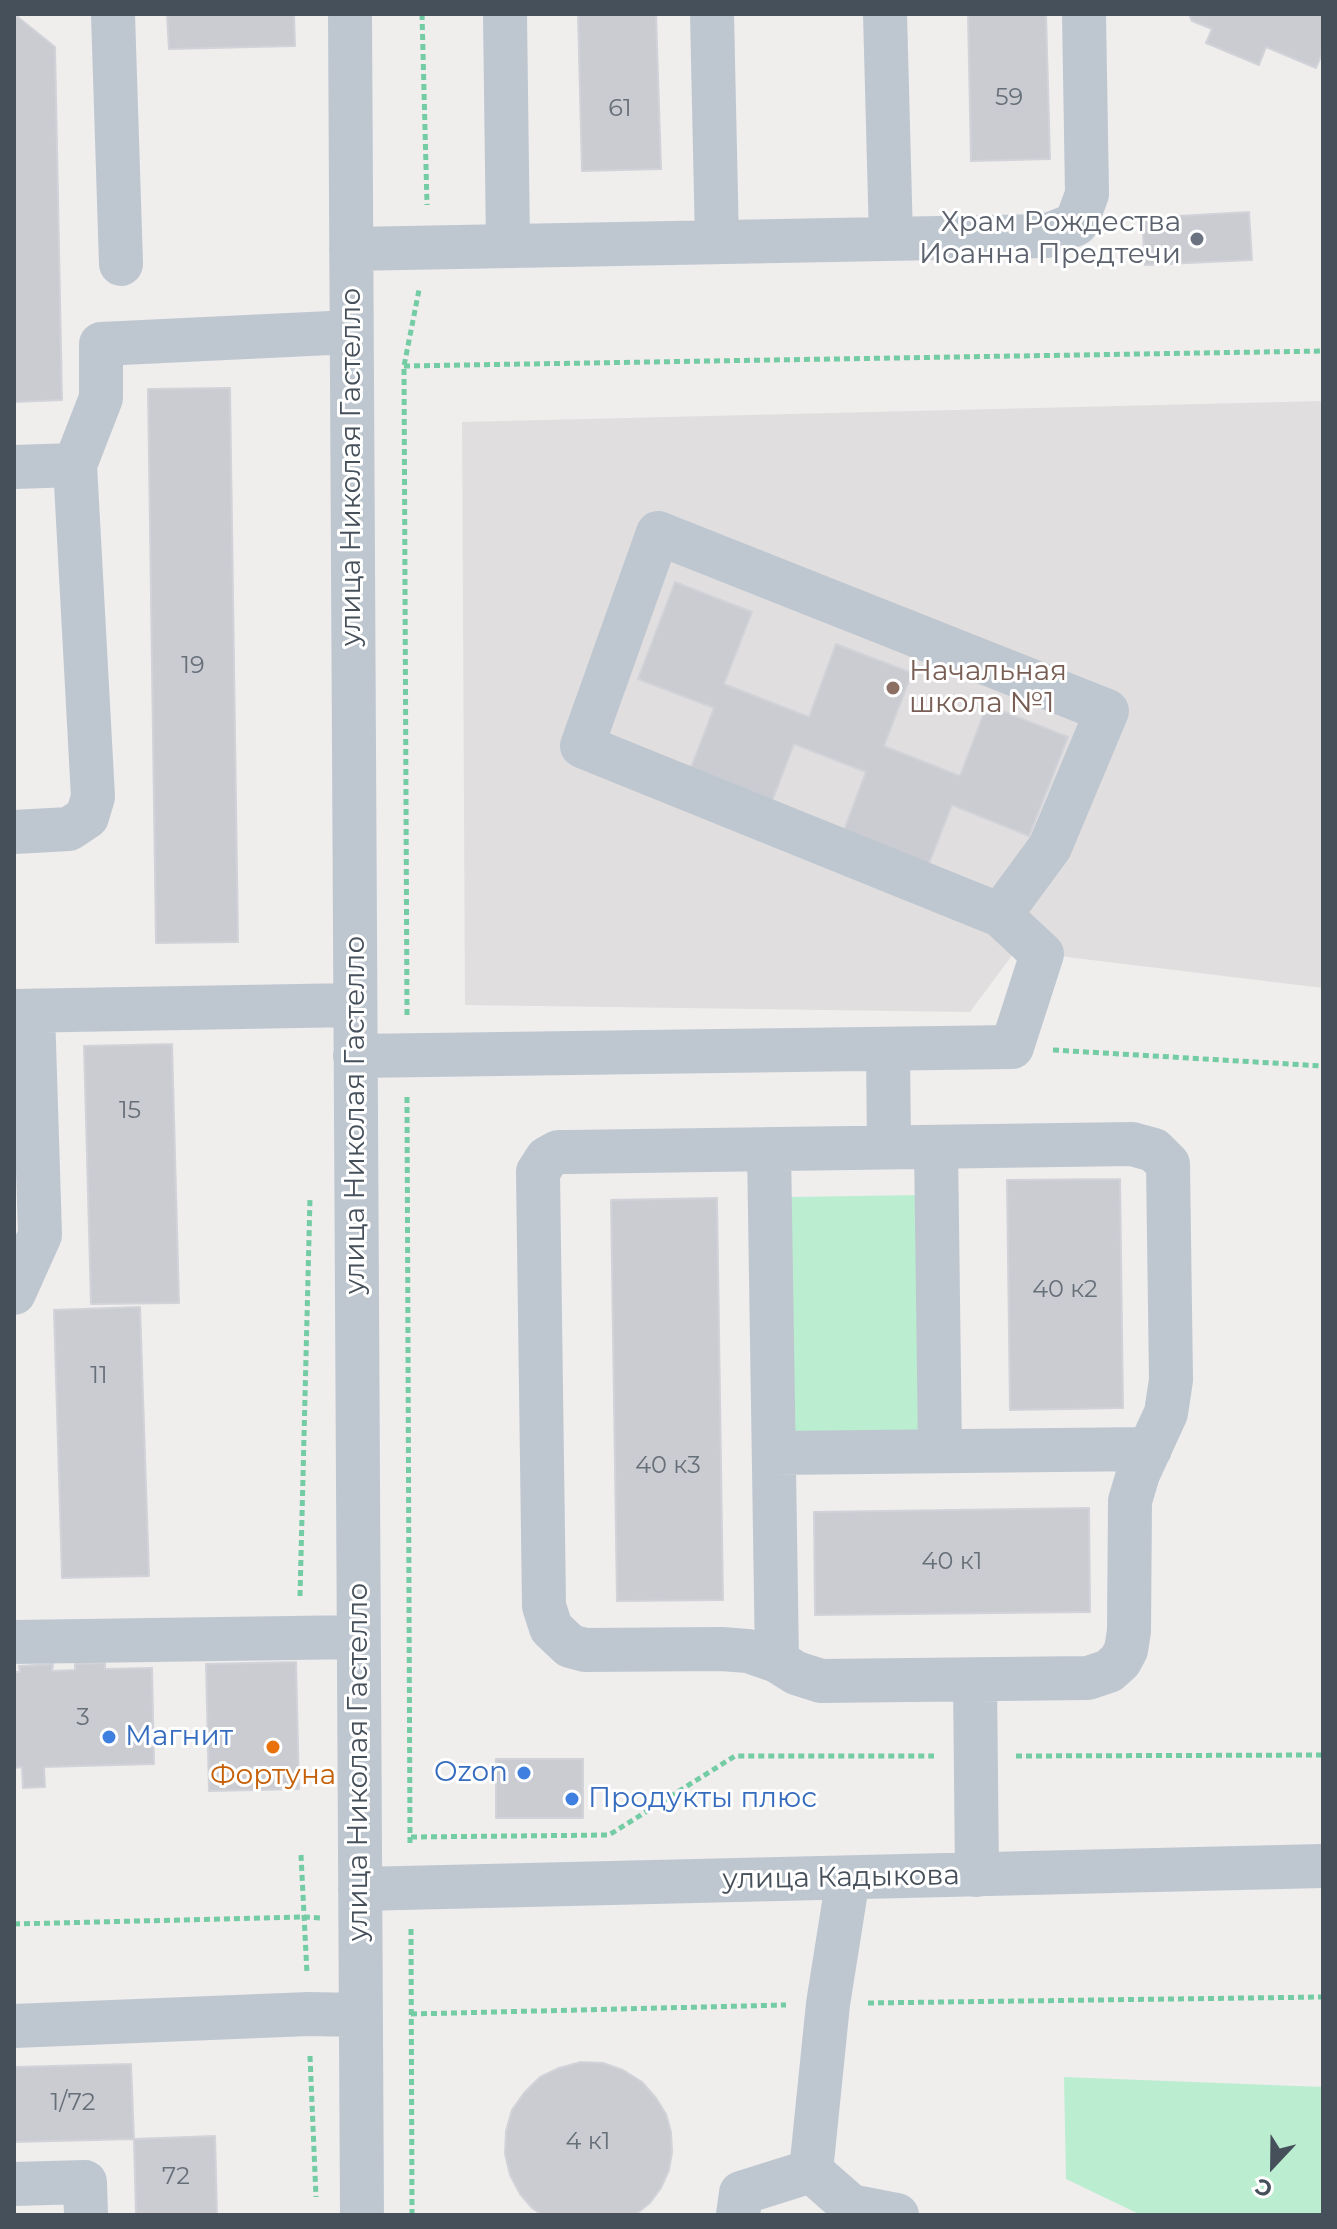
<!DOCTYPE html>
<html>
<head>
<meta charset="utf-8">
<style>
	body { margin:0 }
	#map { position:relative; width:1337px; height:2229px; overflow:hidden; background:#f0eded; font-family:Montserrat,sans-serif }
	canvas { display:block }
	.frame { position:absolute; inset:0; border:16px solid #46505b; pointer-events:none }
	.north { position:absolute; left:1233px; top:2125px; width:80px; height:80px; -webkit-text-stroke:6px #fff; paint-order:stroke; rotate:202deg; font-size:22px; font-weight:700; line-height:32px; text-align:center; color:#46505b }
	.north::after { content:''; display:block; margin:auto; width:28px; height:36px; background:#46505b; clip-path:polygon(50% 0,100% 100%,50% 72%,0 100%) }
</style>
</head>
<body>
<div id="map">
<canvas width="1337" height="2229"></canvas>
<div class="frame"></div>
<div class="north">С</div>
</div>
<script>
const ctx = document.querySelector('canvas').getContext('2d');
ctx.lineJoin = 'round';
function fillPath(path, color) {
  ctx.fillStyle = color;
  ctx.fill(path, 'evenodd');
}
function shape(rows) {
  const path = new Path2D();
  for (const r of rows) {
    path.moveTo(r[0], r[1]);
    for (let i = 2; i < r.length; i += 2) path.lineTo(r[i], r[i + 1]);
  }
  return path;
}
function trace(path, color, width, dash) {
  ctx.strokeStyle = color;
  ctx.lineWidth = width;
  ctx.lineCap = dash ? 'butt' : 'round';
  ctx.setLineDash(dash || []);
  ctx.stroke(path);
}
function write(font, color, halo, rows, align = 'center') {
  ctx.font = font + ' Montserrat,sans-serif';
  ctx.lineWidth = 6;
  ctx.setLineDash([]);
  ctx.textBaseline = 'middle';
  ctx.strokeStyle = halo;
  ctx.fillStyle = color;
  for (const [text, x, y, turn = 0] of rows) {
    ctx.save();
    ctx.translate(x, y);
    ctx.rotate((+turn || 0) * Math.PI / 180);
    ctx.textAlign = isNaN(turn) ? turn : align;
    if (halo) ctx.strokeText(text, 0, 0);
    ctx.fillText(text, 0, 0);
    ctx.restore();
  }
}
fillPath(shape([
	[1323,401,1323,988,1042,954,1013,954,970,1012,465,1005,462,422]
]), '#e1dedf');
fillPath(shape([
	[921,1195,925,1432,794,1434,791,1197],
	[1064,2077,1323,2087,1323,2215,1141,2215,1066,2179]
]), '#bbeed1');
const building = shape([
	[14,14,55,47,62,400,14,402,14,14],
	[167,14,294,14,295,46,169,49,167,14],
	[578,14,656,14,661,169,582,171,578,14],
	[968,14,1046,14,1050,159,971,161,968,14],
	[1189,14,1323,14,1323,51,1316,68,1266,47,1259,65,1206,43,1212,29,1192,21,1189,14],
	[1249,212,1252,260,1145,265,1142,218,1249,212],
	[230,388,238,942,156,943,148,389,230,388],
	[675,582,752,612,724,684,809,717,836,644,912,673,884,746,960,776,987,705,1068,737,1029,836,952,805,926,871,841,838,866,772,794,744,769,809,687,778,714,708,638,679,675,582],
	[172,1044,179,1303,91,1304,84,1046,172,1044],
	[1120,1179,1123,1408,1010,1410,1007,1180,1120,1179],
	[717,1198,723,1600,617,1601,611,1200,717,1198],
	[140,1307,149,1576,62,1578,54,1310,140,1307],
	[1089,1508,1090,1612,815,1615,814,1512,1089,1508],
	[296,1662,299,1789,209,1791,206,1664,296,1662],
	[105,1663,105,1669,152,1668,154,1764,44,1767,45,1787,23,1788,22,1767,14,1768,14,1672,20,1672,19,1666,53,1664,52,1671,75,1670,75,1664,105,1663],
	[496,1759,583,1759,583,1818,496,1818,496,1759],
	[581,2062,603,2063,623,2070,642,2082,656,2098,666,2114,671,2132,672,2152,669,2170,661,2188,650,2203,635,2215,542,2215,532,2208,520,2194,510,2175,505,2154,506,2131,512,2110,524,2093,540,2077,559,2068,581,2062],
	[131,2064,134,2139,14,2142,14,2067,131,2064],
	[215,2136,217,2215,136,2215,134,2139,215,2136]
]);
fillPath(building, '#caccd2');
trace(building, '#d1d3d9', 2);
trace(shape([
	[422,14,427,205],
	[404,366,1323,351],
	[407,1015,404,366,419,290],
	[1053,1050,1323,1066],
	[407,1097,410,1847],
	[300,1596,310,1198],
	[1016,1756,1323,1755],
	[411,1837,609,1835,735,1756,934,1756],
	[301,1855,307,1974],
	[14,1924,305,1917,321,1918],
	[411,1929,412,2215],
	[868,2003,1323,1997],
	[411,2014,786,2005],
	[310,2056,316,2197]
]), '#73cca4', 5, [6, 4]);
trace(shape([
	[113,14,121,264],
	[350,14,362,2215],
	[505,14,508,246],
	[712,14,717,242],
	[885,14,891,238],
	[351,249,1046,236,1076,224,1087,194,1084,14],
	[14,467,75,465],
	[14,832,69,829,87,817,93,797,75,465,101,398,101,344,351,332],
	[14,1011,355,1005],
	[888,1049,889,1147],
	[355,1056,1012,1047,1042,954,1000,915,582,746,658,533,1107,711,1050,847,1000,915],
	[1132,1144,1154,1150,1168,1164,1171,1380,1166,1413,1138,1474,1130,1501,1129,1631,1126,1650,1120,1661,1109,1671,1088,1678,821,1681,796,1673,777,1661,748,1651,721,1649,585,1650,570,1646,551,1628,544,1606,538,1172,547,1158,558,1152,568,1152,1132,1144],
	[936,1147,940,1451],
	[769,1149,777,1661],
	[14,1293,40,1235,33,1011],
	[774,1453,1150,1449],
	[14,1642,358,1637],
	[975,1680,977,1875],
	[360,1889,1323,1866],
	[14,2026,309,2014,360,2015],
	[811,2171,828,2004,848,1878],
	[14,2184,85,2182,86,2215],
	[738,2215,741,2193,811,2171,851,2206],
	[850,2215,851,2206,897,2215]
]), '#bec7d0', 44);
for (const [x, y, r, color] of [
	[1197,239,8,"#6b7280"],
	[893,688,8,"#8d6e63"],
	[109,1737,8,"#3f7fe0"],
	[273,1747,8,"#e8710a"],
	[524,1773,8,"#3f7fe0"],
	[572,1799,8,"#3f7fe0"]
]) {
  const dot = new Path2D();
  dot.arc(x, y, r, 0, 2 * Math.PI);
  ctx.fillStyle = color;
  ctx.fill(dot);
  trace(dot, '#fff', 3);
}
write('24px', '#676f79', null, [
	["59",1009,98],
	["61",620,109],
	["19",193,666],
	["15",130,1111],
	["40 к2",1065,1290],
	["11",99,1376],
	["40 к3",668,1466],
	["40 к1",952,1562],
	["3",83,1718],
	["1/72",73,2103],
	["4 к1",588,2142],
	["72",176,2177]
]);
write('28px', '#5b616d', '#fff', [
	["Храм Рождества",1181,223],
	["Иоанна Предтечи",1181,255]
], 'right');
write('28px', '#46505b', '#fff', [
	["улица Николая Гастелло",352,467,-90],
	["улица Николая Гастелло",356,1115,-90],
	["улица Николая Гастелло",359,1762,-90],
	["улица Кадыкова",841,1878,-1]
]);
write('28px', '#785e54', '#fff', [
	["Начальная",909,672],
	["школа №1",909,704]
], 'left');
write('28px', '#366cbe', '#fff', [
	["Магнит",125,1737],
	["Ozon",508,1773,"right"],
	["Продукты плюс",588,1799]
], 'left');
write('28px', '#c56008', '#fff', [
	["Фортуна",273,1776]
]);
</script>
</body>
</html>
